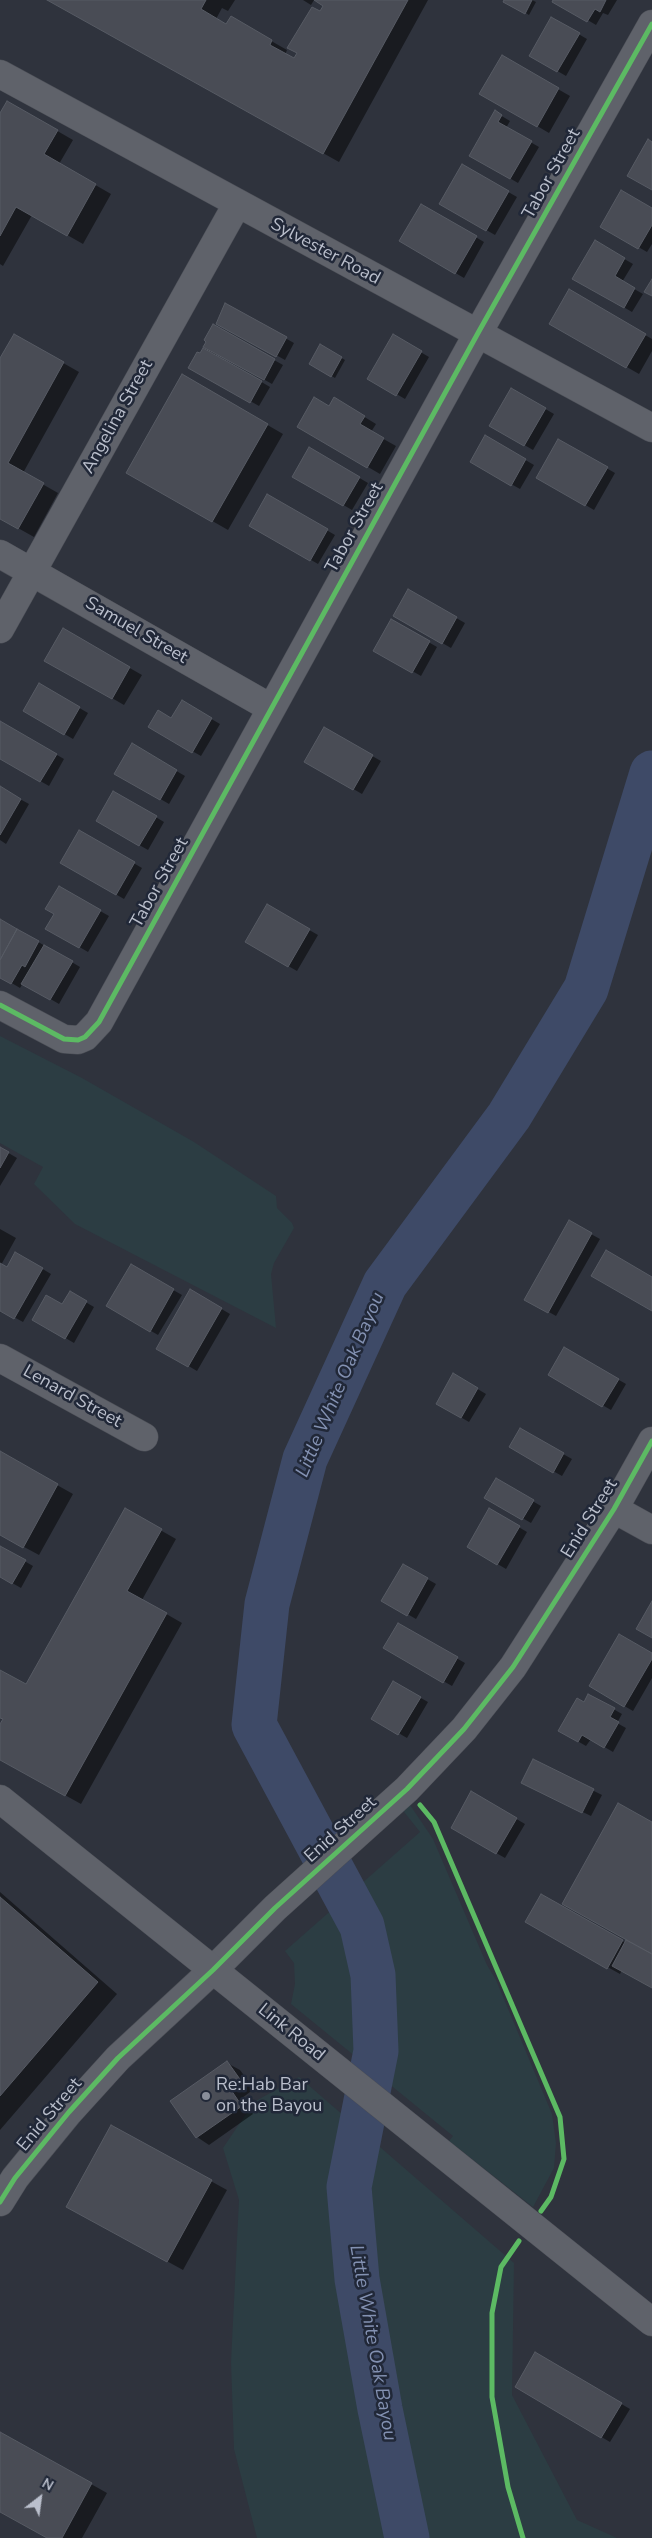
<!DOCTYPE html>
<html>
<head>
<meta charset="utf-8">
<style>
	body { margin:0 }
	#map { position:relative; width:652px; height:2538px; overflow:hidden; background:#2f333d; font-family:"Nunito Sans",sans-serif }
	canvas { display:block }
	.north { position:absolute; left:15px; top:2473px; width:50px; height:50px; -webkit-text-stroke:4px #212838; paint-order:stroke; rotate:30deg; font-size:14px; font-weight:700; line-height:20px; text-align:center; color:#babfcc }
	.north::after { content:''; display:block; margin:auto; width:18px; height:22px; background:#babfcc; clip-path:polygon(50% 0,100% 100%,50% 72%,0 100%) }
</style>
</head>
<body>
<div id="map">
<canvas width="652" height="2538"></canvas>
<div class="north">N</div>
</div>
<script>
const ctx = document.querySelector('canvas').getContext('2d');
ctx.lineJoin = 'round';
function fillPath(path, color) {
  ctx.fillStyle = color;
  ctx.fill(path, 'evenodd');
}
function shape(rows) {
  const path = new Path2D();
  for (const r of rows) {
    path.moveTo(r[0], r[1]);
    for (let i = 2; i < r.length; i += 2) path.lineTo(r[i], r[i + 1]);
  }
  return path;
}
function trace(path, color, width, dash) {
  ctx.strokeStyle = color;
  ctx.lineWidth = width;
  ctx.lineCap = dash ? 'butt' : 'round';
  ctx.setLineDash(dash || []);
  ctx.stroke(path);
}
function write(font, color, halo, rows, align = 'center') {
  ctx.font = font + ' "Nunito Sans",sans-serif';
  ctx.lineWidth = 5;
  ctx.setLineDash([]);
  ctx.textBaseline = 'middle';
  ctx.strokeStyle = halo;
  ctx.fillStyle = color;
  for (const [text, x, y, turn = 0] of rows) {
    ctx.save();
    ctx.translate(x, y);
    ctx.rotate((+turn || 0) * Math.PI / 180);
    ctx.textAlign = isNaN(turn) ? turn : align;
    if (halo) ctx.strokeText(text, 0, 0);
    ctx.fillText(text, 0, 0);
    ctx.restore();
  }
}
fillPath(shape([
	[0,1036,82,1078,194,1142,276,1196,277,1208,292,1223,294,1228,274,1263,271,1274,276,1328,75,1224,34,1184,43,1167,0,1143],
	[408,1802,433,1839,487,1965,496,1980,552,2114,556,2143,554,2168,533,2207,449,2141,453,2136,291,2004,295,1984,294,1963,285,1951,420,1832,401,1808],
	[299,2077,514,2263,512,2395,577,2520,617,2538,257,2538,234,2449,231,2362,239,2200,223,2148,254,2102]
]), '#2c3d43');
fillPath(shape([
	[49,0,235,0,228,11,222,8,216,19,227,26,231,18,287,50,285,55,294,60,325,5,316,0,428,0,339,162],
	[303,0,314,0,311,5],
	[505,0,532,0,536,2,529,15],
	[554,0,617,0,608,15,603,13,596,25],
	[551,18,587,39,566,76,530,55],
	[502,57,570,96,549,133,481,93],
	[7,102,73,140,59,164,111,194,83,244,32,215,3,266,0,264,0,115],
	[495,112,510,121,506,128,539,147,518,183,470,155],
	[463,166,517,197,495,235,441,204],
	[421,205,484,242,464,278,401,241],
	[652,210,652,244,647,252,602,226],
	[595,242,633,264,622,282,643,294,632,312,574,278],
	[569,291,652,339,652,351,639,374,550,323],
	[226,305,294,343,285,360,218,323],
	[213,326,283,365,272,384,217,353,216,355,270,387,259,406,190,367,208,341],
	[14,335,79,372,23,473,58,493,34,537,0,518,0,361],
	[393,336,429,357,405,399,369,378],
	[321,346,345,360,335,378,310,363],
	[183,376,283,434,228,530,127,472],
	[511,389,554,414,533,450,490,425],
	[335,399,376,424,371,432,396,446,380,474,298,426,329,407],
	[486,437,534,465,520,489,472,462],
	[559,441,615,473,594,510,538,477],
	[310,449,368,483,352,510,294,476],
	[268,496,335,535,318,564,251,525],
	[409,591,465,623,451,648,394,615],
	[392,621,437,647,421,676,375,650],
	[63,630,142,675,124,705,46,660],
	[40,685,88,713,73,739,25,711],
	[182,702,220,724,201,756,149,727,172,720],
	[0,722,64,759,49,786,0,758],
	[324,729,381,761,362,794,305,761],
	[132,745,185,776,169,804,116,773],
	[0,788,29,804,6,844,0,840],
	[114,792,164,822,148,850,97,821],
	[80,832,142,868,124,899,62,863],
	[59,888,109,916,88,952,47,928,56,913],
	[267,906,318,935,297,971,246,942],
	[0,919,80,967,59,1004,23,983,20,988,0,976],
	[0,1148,17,1158,0,1186],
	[569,1222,600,1239,556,1316,526,1299],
	[0,1229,16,1238,1,1265,7,1269,16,1253,51,1274,23,1322,1,1310,0,1313],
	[131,1266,182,1295,158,1335,108,1306],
	[191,1291,230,1314,197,1371,158,1348],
	[70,1293,94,1307,74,1343,33,1319,63,1306],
	[565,1349,626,1384,611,1410,550,1375],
	[454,1375,486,1394,469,1422,438,1404],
	[520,1430,572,1459,562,1476,510,1447],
	[0,1453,73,1494,39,1555,0,1534],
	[496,1480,541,1506,531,1523,486,1497],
	[125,1510,176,1539,142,1600,182,1623,81,1804,0,1759,0,1727,4,1719,0,1717,0,1671,26,1686],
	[490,1510,527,1532,506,1569,469,1547],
	[0,1547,33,1566,21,1588,0,1576],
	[403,1565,436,1584,416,1619,383,1600],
	[398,1625,465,1663,452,1686,385,1648],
	[652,1655,652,1678,633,1711,590,1686],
	[394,1683,428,1702,407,1738,373,1718],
	[589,1695,622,1714,617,1723,626,1728,613,1752,591,1739,586,1746,560,1731,584,1703],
	[534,1761,602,1795,591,1816,531,1787],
	[472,1793,525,1824,505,1858,452,1828],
	[652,1823,652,1987,622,1970,620,1974,527,1922,541,1895,626,1943],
	[0,1892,117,1994,0,2130],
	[227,2063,240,2070,254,2089,242,2098,253,2114,209,2145,197,2137,172,2102],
	[111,2126,227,2190,183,2270,83,2215],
	[536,2354,630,2409,610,2442,516,2387],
	[0,2433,107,2493,82,2538,49,2538,0,2511]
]), '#0007');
trace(shape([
	[407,2538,380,2409,357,2279,349,2187,376,2051,373,1975,362,1926,254,1725,267,1604,305,1459,385,1284,509,1116,586,989,652,773]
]), '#3e4a67', 45);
const building = shape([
	[47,0,206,0,201,9,226,24,231,16,272,40,270,45,294,58,297,53,287,48,312,7,320,11,323,6,314,0,408,0,323,154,47,0],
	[504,0,532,0,525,14,503,2,504,0],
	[553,0,606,0,600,12,595,9,587,22,552,2,553,0],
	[551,17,580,33,557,72,529,56,551,17],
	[502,55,559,88,537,127,479,94,502,55],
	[7,101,58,130,44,154,96,184,67,236,16,207,0,236,0,113,7,101],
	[495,110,502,115,498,122,532,141,510,179,469,156,495,110],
	[648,139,652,142,652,190,627,176,648,139],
	[462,164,509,191,486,231,439,204,462,164],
	[621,190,652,208,652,225,638,249,600,227,621,190],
	[421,204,477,236,455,274,399,241,421,204],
	[595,240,625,258,615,276,635,288,624,308,572,279,595,240],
	[652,279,652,296,644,292,652,279],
	[569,289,646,334,626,368,549,324,569,289],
	[225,303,287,337,276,357,216,324,225,303],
	[213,324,275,359,264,380,203,347,206,342,204,340,213,324],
	[14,334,64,362,8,463,44,483,18,529,0,519,0,358,14,334],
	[393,334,422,351,396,396,367,379,393,334],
	[320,344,342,357,331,377,309,364,320,344],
	[203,348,262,381,250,403,188,368,197,352,200,353,203,348],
	[182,374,268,424,212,522,126,473,182,374],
	[511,388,546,408,524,446,489,426,511,388],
	[314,397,329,406,334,397,365,416,360,424,384,438,367,468,297,427,314,397],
	[485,435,526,459,511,486,470,462,485,435],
	[558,439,608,467,585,506,536,478,558,439],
	[309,447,360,477,343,506,292,477,309,447],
	[267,494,328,529,310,561,249,526,267,494],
	[408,589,457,617,442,644,393,616,408,589],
	[391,619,430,641,412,673,373,651,391,619],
	[63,628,130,667,112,699,44,661,63,628],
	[39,683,80,707,64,735,23,711,39,683],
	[182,700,212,718,192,753,148,727,158,710,171,718,182,700],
	[0,721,57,754,40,782,0,759,0,721],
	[324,727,373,755,353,790,304,762,324,727],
	[132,743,177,770,160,800,114,774,132,743],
	[0,786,21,799,0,835,0,786],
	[113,791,157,816,139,846,96,821,113,791],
	[79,830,135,862,116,895,60,863,79,830],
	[59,886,101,910,79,948,45,929,54,914,45,909,59,886],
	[267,904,310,929,288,967,245,942,267,904],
	[0,919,17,929,0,960,0,919],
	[17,929,39,941,25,967,22,965,11,984,0,978,0,960,17,929],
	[44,945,73,961,50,1000,21,984,44,945],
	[0,1147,9,1152,0,1168,0,1147],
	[569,1220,592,1233,548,1313,524,1300,569,1220],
	[606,1250,652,1277,652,1311,591,1276,606,1250],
	[15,1252,43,1268,14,1319,0,1311,0,1263,7,1267,15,1252],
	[131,1264,174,1289,150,1332,106,1306,131,1264],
	[190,1289,222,1308,188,1367,156,1349,190,1289],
	[70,1291,87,1301,65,1339,32,1320,46,1295,62,1304,70,1291],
	[564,1347,619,1379,602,1407,548,1375,564,1347],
	[453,1373,478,1388,461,1418,436,1404,453,1373],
	[520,1428,564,1453,553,1473,509,1447,520,1428],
	[0,1451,58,1484,23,1548,0,1535,0,1451],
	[496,1478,534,1500,522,1520,484,1498,496,1478],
	[125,1508,162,1529,127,1591,167,1613,65,1796,0,1760,0,1724,3,1719,0,1718,0,1670,26,1684,125,1508],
	[489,1508,520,1526,497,1565,467,1547,489,1508],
	[0,1546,26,1560,12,1584,0,1577,0,1546],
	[403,1564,428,1578,407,1616,381,1601,403,1564],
	[652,1601,652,1638,636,1629,652,1601],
	[398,1623,458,1657,443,1683,383,1648,398,1623],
	[619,1634,652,1653,652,1659,624,1707,589,1686,619,1634],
	[393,1681,421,1697,398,1735,371,1719,393,1681],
	[588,1694,615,1708,610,1717,619,1722,604,1748,582,1735,578,1742,558,1731,577,1698,584,1702,588,1694],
	[533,1759,594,1789,582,1813,521,1783,533,1759],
	[471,1791,517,1818,496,1854,451,1828,471,1791],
	[618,1803,652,1822,652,1954,562,1904,618,1803],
	[541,1894,623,1940,607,1969,525,1922,541,1894],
	[0,1897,98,1982,0,2096,0,1897],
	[626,1940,652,1954,652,1988,612,1966,626,1940],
	[227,2061,242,2082,231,2090,242,2106,196,2138,170,2101,227,2061],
	[111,2125,212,2180,167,2262,66,2207,111,2125],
	[535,2352,622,2403,601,2438,515,2387,535,2352],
	[0,2432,92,2483,62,2538,47,2538,0,2512,0,2432]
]);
fillPath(building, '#494c55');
trace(building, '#575b64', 1);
const minor = shape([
	[0,74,652,428],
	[0,554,271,708],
	[0,629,237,204],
	[0,1005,64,1039,78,1040,85,1037,99,1022,478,333,652,24],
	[0,1358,144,1437],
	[614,1509,652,1530],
	[0,2202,15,2178,69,2112,118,2058,213,1970,275,1908,407,1789,464,1729,513,1667,614,1509,652,1441]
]);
const tertiary = shape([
	[0,1799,652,2322]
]);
trace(minor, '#4b4e56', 29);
trace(tertiary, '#4b4e56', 29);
trace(minor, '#5f626a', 28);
trace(tertiary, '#5f626a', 28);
trace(shape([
	[0,1005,64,1039,78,1040,85,1037,99,1022,478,333,652,24],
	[420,1805,434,1822,560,2117,564,2159,551,2197,541,2211],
	[0,2202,15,2178,69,2112,118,2058,213,1970,275,1908,407,1789,464,1729,513,1667,614,1509,652,1441],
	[519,2241,501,2267,492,2313,492,2397,508,2487,523,2538]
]), '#5cba63', 5);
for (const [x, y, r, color] of [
	[206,2096,5,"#898e9a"]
]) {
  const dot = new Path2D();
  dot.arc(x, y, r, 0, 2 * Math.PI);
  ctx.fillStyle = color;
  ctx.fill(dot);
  trace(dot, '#212838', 2);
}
write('18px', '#babfcc', '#212838', [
	["Tabor Street",552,174,-61],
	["Sylvester Road",325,252,28],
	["Angelina Street",118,417,-61],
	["Tabor Street",355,528,-61],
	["Samuel Street",136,631,30],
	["Tabor Street",160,883,-61],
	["Lenard Street",72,1397,29],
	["Enid Street",590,1519,-58],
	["Enid Street",341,1830,-42],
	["Link Road",291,2033,39],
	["Enid Street",50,2115,-50]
]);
write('18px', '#babfcc', '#212838', [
	["Re:Hab Bar",216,2086],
	["on the Bayou",216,2107]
], 'left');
write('italic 19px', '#8391b2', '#212838', [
	["Little White Oak Bayou",341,1385,-67],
	["Little White Oak Bayou",372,2343,80]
]);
</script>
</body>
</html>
